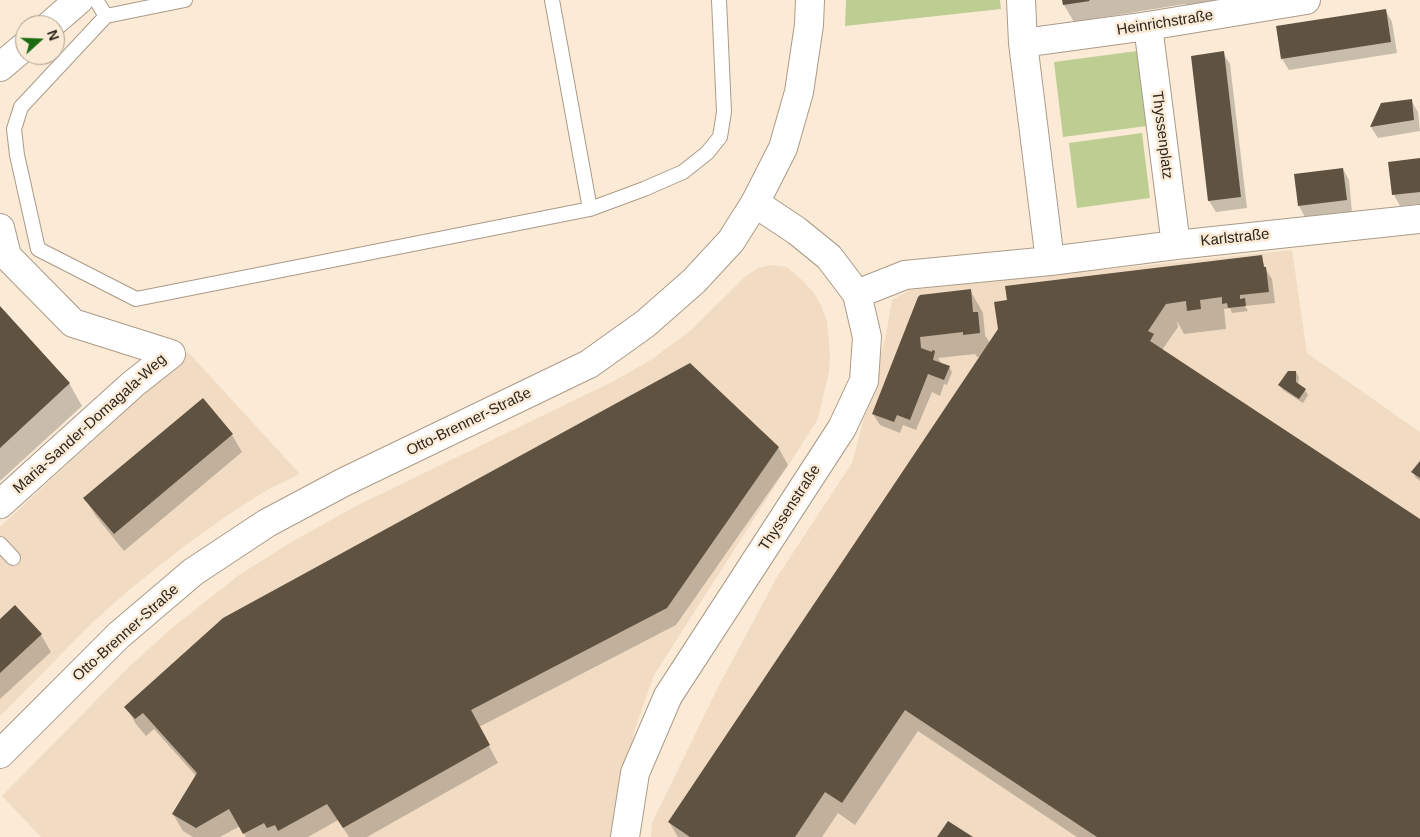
<!DOCTYPE html>
<html>
<head>
<meta charset="utf-8">
<style>
	body { margin:0 }
	#map { position:relative; width:1420px; height:837px; overflow:hidden; background:#fbebd6; font-family:Helvetica,sans-serif }
	canvas { display:block }
	.north { position:absolute; left:15px; top:15px; width:50px; height:50px; box-sizing:border-box; background:#fbebd6; border:1px solid #a89c8c; border-radius:50%; rotate:70deg; font-size:14px; font-weight:700; line-height:20px; text-align:center; color:#2b251d }
	.north::after { content:''; display:block; margin:auto; width:18px; height:22px; background:#1b6c11; clip-path:polygon(50% 0,100% 100%,50% 72%,0 100%) }
</style>
</head>
<body>
<div id="map">
<canvas width="1420" height="837"></canvas>
<div class="north">N</div>
</div>
<script>
const ctx = document.querySelector('canvas').getContext('2d');
ctx.lineJoin = 'round';
function fillPath(path, color) {
  ctx.fillStyle = color;
  ctx.fill(path, 'evenodd');
}
function shape(rows) {
  const path = new Path2D();
  for (const r of rows) {
    path.moveTo(r[0], r[1]);
    for (let i = 2; i < r.length; i += 2) path.lineTo(r[i], r[i + 1]);
  }
  return path;
}
function trace(path, color, width, dash) {
  ctx.strokeStyle = color;
  ctx.lineWidth = width;
  ctx.lineCap = dash ? 'butt' : 'round';
  ctx.setLineDash(dash || []);
  ctx.stroke(path);
}
function write(font, color, halo, rows, align = 'center') {
  ctx.font = font + ' Helvetica,sans-serif';
  ctx.lineWidth = 5;
  ctx.setLineDash([]);
  ctx.textBaseline = 'middle';
  ctx.strokeStyle = halo;
  ctx.fillStyle = color;
  for (const [text, x, y, turn = 0] of rows) {
    ctx.save();
    ctx.translate(x, y);
    ctx.rotate((+turn || 0) * Math.PI / 180);
    ctx.textAlign = isNaN(turn) ? turn : align;
    if (halo) ctx.strokeText(text, 0, 0);
    ctx.fillText(text, 0, 0);
    ctx.restore();
  }
}
fillPath(shape([
	[1292,250,1307,353,1420,432,1420,837,651,837,652,823,717,689,777,577,852,463,886,335,892,300,910,290],
	[771,265,787,267,802,280,814,293,821,305,827,321,830,355,829,372,818,419,654,675,634,732,616,837,41,837,2,796,130,666,173,627,239,575,293,541,356,506,614,381,652,359,691,330,746,276,758,268],
	[188,352,300,474,267,490,234,511,183,547,129,590,93,622,0,716,0,527]
]), '#f1dcc3');
fillPath(shape([
	[846,0,1000,0,1001,9,845,26],
	[1137,51,1147,126,1063,137,1054,62],
	[1142,133,1150,198,1077,208,1069,143]
]), '#bece93');
fillPath(shape([
	[1063,0,1275,0,1189,12,1185,4,1074,22,1064,5],
	[1386,11,1392,22,1397,53,1289,70,1282,59],
	[1223,53,1230,64,1247,208,1216,212,1209,201],
	[1411,100,1418,112,1420,131,1378,138,1371,127,1382,105],
	[1420,159,1420,204,1400,206,1394,195],
	[1343,169,1349,180,1352,212,1305,217,1299,206],
	[1261,256,1265,268,1272,279,1275,303,1245,306,1248,311,1232,313,1230,308,1224,309,1226,329,1184,334,1177,321,1178,327,1162,350,1420,520,1420,837,1077,837,918,731,855,825,838,813,822,837,678,837,669,822,981,357,977,357,975,354,938,358,942,364,949,367,952,372,947,385,944,384,940,396,932,392,916,430,903,425,900,433,880,425,873,414,894,361,970,290,983,313,985,335,990,343],
	[0,308,69,383,82,406,0,481],
	[1296,372,1299,377,1298,385,1305,390,1308,395,1303,403,1283,390,1280,385],
	[232,435,242,452,124,551,95,515,85,498],
	[778,447,788,465,676,625,479,727,498,763,367,837,349,837,338,820,308,837,246,837,240,826,220,837,193,837,183,831,173,814,197,777,154,729,146,736,136,724,126,707],
	[1420,463,1420,481,1416,478,1413,472],
	[0,621,41,635,51,652,0,699]
]), '#0003');
fillPath(shape([
	[1062,0,1089,0,1090,1,1063,5],
	[1386,9,1391,42,1281,59,1276,26],
	[1224,51,1241,197,1208,201,1191,56],
	[1412,99,1414,120,1370,127,1381,103],
	[1420,158,1420,192,1392,195,1388,162],
	[1343,168,1347,200,1298,206,1294,174],
	[1262,255,1264,267,1266,267,1269,292,1240,295,1240,299,1245,298,1246,306,1228,308,1227,303,1222,304,1222,297,1200,300,1201,309,1187,311,1186,301,1166,304,1148,331,1154,334,1150,341,1420,519,1420,837,1097,837,905,710,842,803,825,792,795,837,690,837,668,822,998,329,994,302,1007,300,1005,286],
	[971,289,973,312,978,312,980,333,963,335,963,332,920,337,921,348,932,352,932,350,935,351,933,360,950,366,944,380,928,374,910,420,897,415,894,422,872,414,918,297,920,295],
	[0,306,70,383,0,448],
	[690,363,779,447,667,608,471,710,490,745,343,828,327,804,278,831,275,825,267,828,264,823,243,834,229,809,196,828,172,814,197,773,143,713,135,719,124,707,223,618],
	[1288,371,1296,371,1296,382,1306,389,1299,399,1278,385],
	[203,398,233,434,114,534,83,498],
	[1420,461,1420,478,1411,472],
	[15,605,42,634,0,673,0,619],
	[948,821,973,837,937,837]
]), '#5f5240');
const service = shape([
	[96,0,106,16],
	[185,0,106,16,21,107,14,129,17,155,38,249,136,299,590,209,552,0],
	[590,209,644,189,683,172,707,153,720,137,724,112,719,0],
	[0,544,13,558]
]);
const minor = shape([
	[1021,0,1023,43,1050,261],
	[50,25,79,0],
	[1148,26,1176,245],
	[1023,43,1148,26,1306,0],
	[0,67,25,46],
	[0,228,7,256,73,323,171,354,133,384,0,504],
	[857,294,905,275,1050,261,1176,245,1420,219]
]);
const tertiary = shape([
	[625,837,635,773,668,696,842,428,864,381,867,337,857,294,829,257,797,231,755,203]
]);
const secondary = shape([
	[0,754,119,635,193,572,267,523,344,482,589,364,645,324,694,281,731,241,755,203,783,148,799,92,809,25,810,0]
]);
trace(service, '#aa9b88', 16);
trace(minor, '#aa9b88', 30);
trace(tertiary, '#aa9b88', 30);
trace(secondary, '#aa9b88', 30);
trace(service, '#fff', 14);
trace(minor, '#fff', 28);
trace(tertiary, '#fff', 28);
trace(secondary, '#fff', 28);
write('15px', '#2b251d', '#fbebd6', [
	["Heinrichstraße",1165,23,-9],
	["Thyssenplatz",1162,135,83],
	["Karlstraße",1235,238,-6],
	["Otto-Brenner-Straße",469,422,-26],
	["Maria-Sander-Domagala-Weg",90,424,-42],
	["Thyssenstraße",790,508,-57],
	["Otto-Brenner-Straße",126,633,-42]
]);
</script>
</body>
</html>
